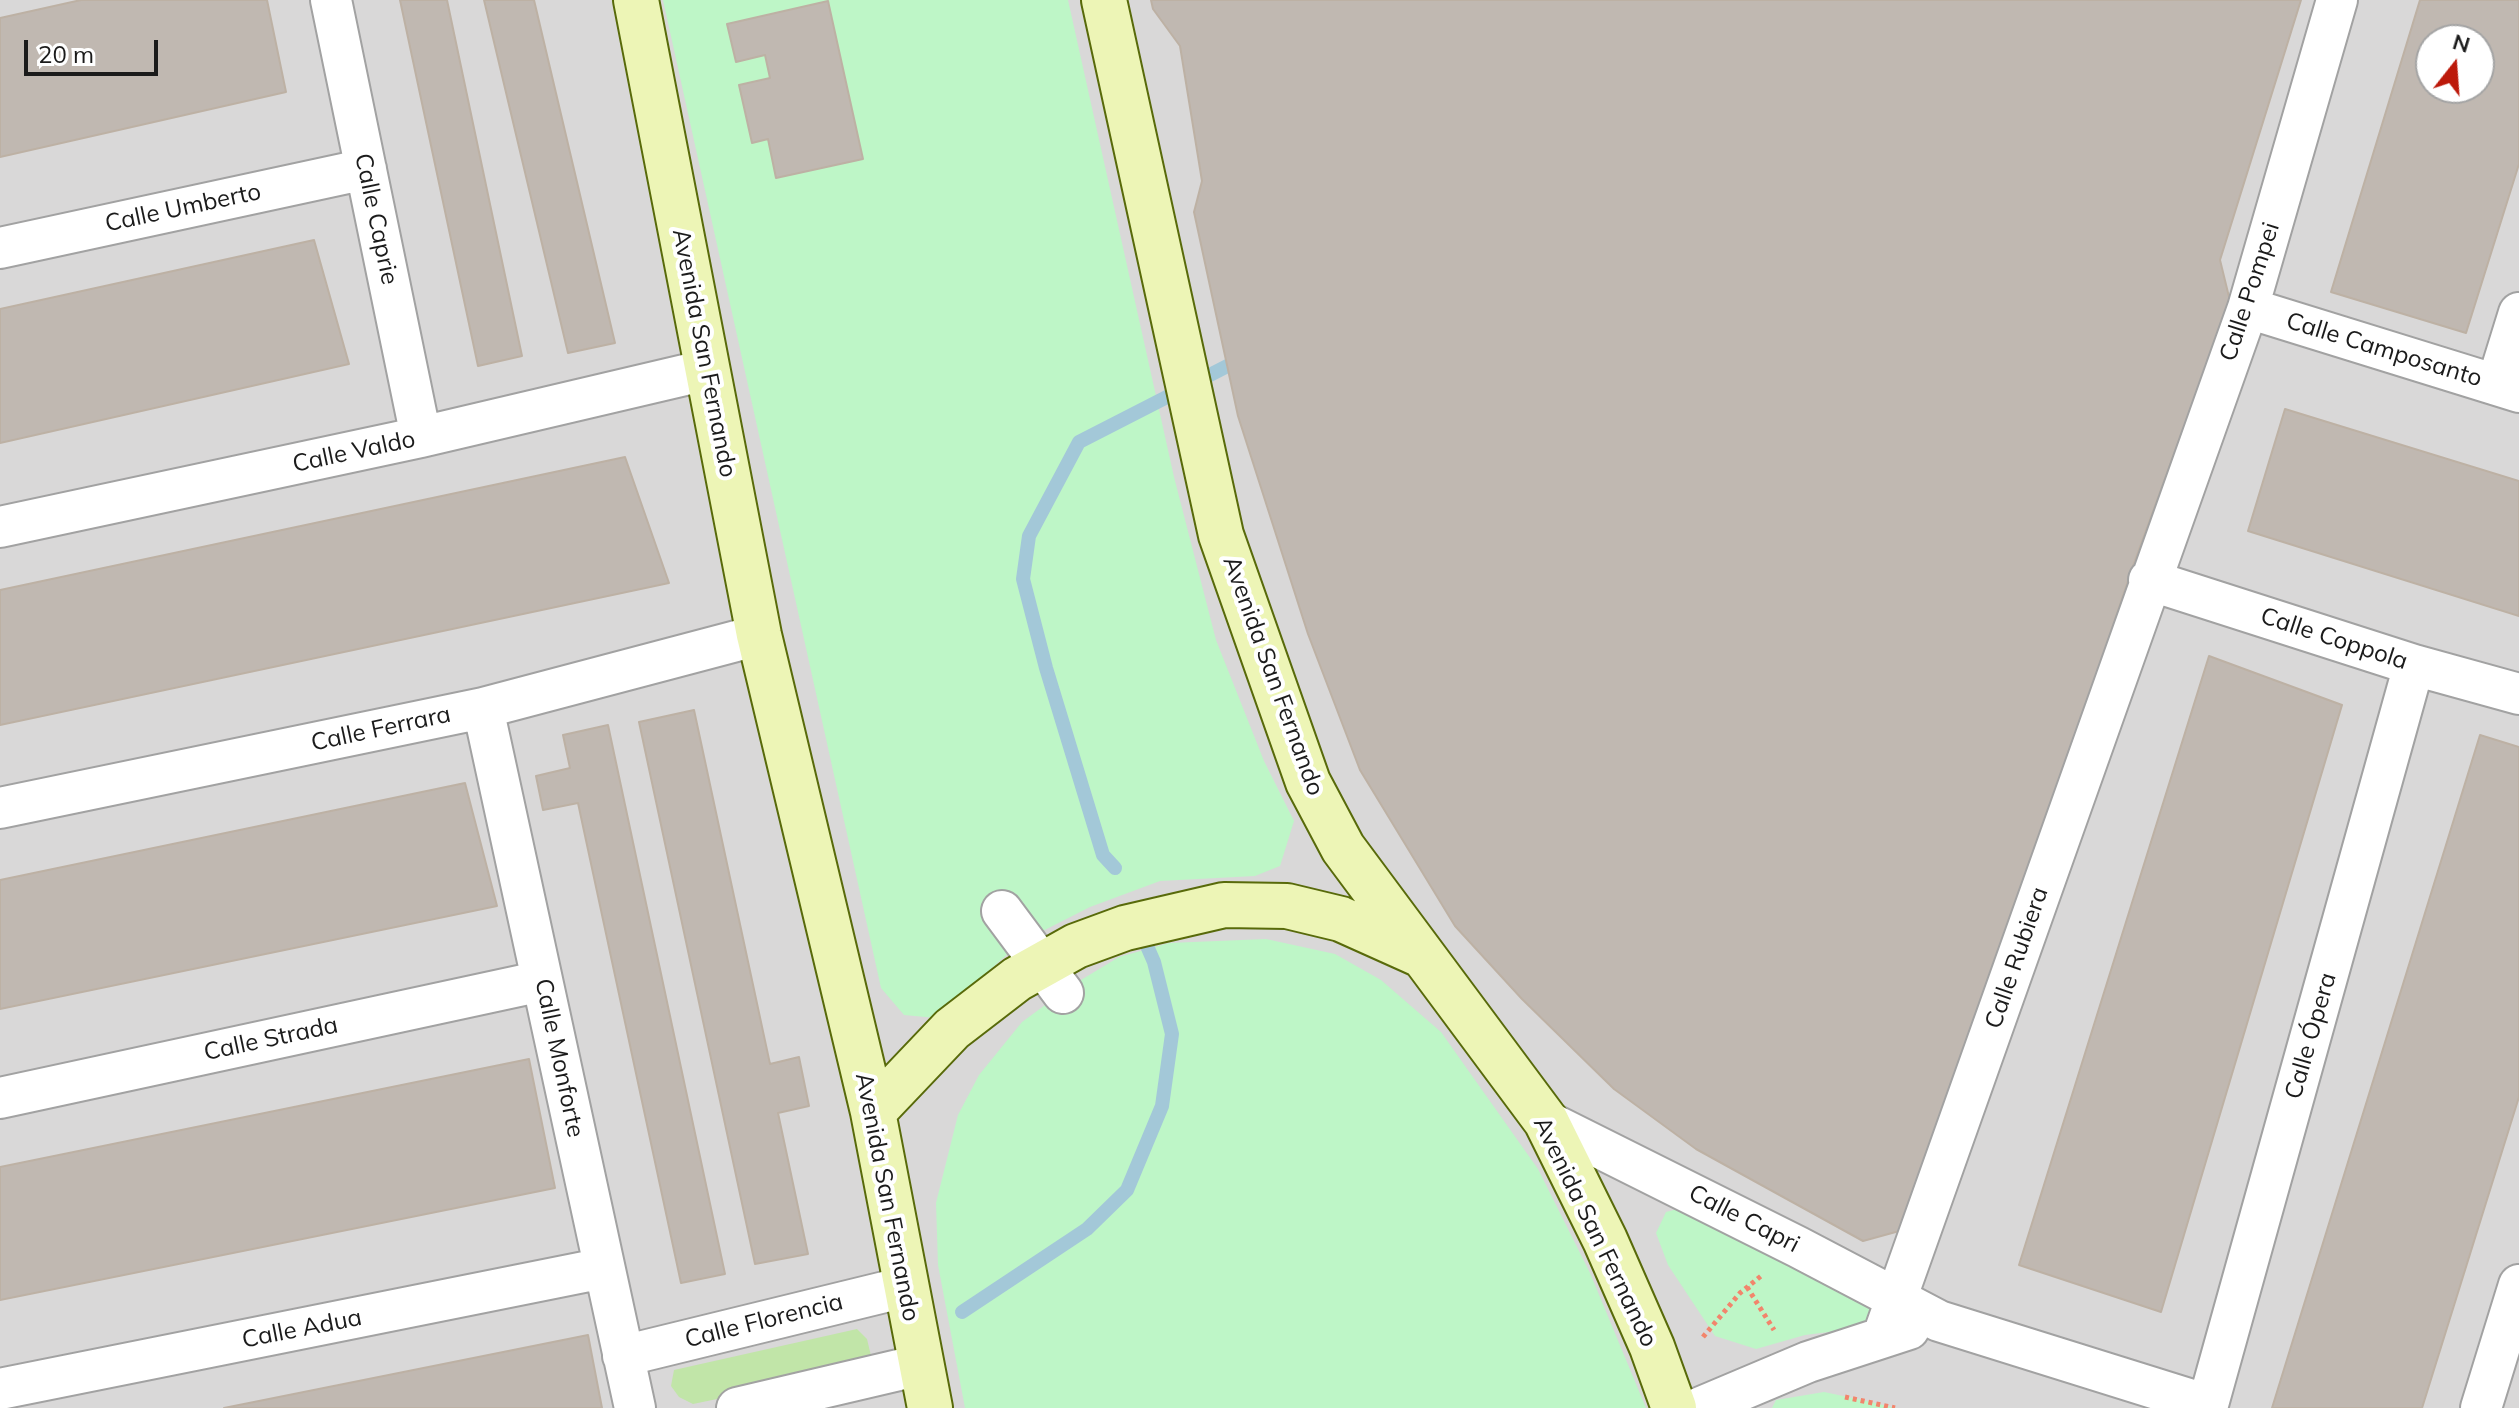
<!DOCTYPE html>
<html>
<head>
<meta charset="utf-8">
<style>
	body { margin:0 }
	#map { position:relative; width:2519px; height:1408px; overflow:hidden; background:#ece9e1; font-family:Mulish,sans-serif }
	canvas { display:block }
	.north { position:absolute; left:2415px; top:24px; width:80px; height:80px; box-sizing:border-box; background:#fff; border:2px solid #a4a4a4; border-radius:50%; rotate:17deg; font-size:22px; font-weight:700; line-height:32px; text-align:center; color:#1b1b1b }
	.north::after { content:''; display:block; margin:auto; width:28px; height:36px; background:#bc190a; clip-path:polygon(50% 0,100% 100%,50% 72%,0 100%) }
	.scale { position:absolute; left:24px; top:40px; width:134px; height:36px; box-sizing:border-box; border:4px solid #1b1b1b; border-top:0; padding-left:10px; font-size:24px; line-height:28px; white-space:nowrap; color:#1b1b1b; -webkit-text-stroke:6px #fff; paint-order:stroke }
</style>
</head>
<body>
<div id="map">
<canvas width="2519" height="1408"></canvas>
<div class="north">N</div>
<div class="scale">20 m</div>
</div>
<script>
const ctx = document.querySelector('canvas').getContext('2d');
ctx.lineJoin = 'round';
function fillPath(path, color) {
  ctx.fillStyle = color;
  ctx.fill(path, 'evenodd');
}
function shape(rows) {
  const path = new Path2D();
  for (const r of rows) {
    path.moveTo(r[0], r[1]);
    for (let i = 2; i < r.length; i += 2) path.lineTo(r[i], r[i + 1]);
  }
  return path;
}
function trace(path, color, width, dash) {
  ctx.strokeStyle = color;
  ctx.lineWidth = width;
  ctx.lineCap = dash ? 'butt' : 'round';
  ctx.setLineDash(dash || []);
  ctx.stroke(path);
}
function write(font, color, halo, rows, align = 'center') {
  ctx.font = font + ' Mulish,sans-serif';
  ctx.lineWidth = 8;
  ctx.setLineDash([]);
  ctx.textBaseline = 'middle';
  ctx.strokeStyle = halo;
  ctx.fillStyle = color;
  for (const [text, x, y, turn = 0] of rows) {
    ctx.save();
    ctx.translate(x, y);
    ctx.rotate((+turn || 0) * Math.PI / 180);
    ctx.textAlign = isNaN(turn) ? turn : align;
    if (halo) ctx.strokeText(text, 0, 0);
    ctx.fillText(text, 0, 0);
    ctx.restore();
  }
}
fillPath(shape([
	[0,0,2519,0,2519,1408,0,1408],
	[2431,40,2479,40,2479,88,2431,88]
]), '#d9d8d8');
fillPath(shape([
	[857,1329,867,1339,872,1360,857,1370,693,1404,679,1397,671,1386,674,1370]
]), '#c1e5a8');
fillPath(shape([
	[663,0,1068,0,1174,477,1216,640,1264,761,1294,821,1280,866,1255,876,1160,881,1090,907,1021,942,936,1018,904,1015,881,988],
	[1266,939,1335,954,1381,980,1441,1032,1538,1169,1590,1273,1646,1408,965,1408,938,1265,936,1203,958,1115,979,1075,1022,1022,1071,986,1119,957,1169,943],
	[1689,1206,1874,1298,1868,1327,1805,1335,1756,1349,1715,1336,1668,1265,1656,1233,1666,1212],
	[1824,1392,1867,1401,1895,1408,1772,1408,1776,1400]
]), '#bef6c7');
trace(shape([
	[1115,868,1103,855,1046,668,1023,579,1029,536,1079,442,1243,358],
	[962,1312,1087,1229,1127,1190,1162,1106,1172,1034,1154,962,1147,946]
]), '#a3c8d8', 14);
const building = shape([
	[81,0,267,0,286,92,0,157,0,18,81,0],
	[400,0,447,0,522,356,478,366,400,0],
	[484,0,534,0,615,343,568,353,484,0],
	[1151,0,2301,0,2220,260,2230,301,2133,566,1953,1102,1903,1230,1863,1241,1696,1149,1614,1089,1522,999,1455,926,1360,770,1308,634,1238,416,1194,212,1202,181,1180,46,1153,9,1151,0],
	[2420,0,2519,0,2519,164,2466,333,2331,292,2420,0],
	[2431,40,2479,40,2479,88,2431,88,2431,40],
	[828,1,863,159,776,178,768,139,752,143,739,85,770,78,765,55,736,62,727,24,828,1],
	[314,240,349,364,0,443,0,309,314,240],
	[2285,409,2519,481,2519,616,2248,531,2285,409],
	[625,457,669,583,0,725,0,590,625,457],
	[2209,656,2342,705,2161,1312,2019,1265,2209,656],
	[694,710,770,1064,799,1057,809,1106,778,1113,808,1254,755,1264,639,722,694,710],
	[608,725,725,1274,681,1283,578,803,543,810,536,776,570,768,563,735,608,725],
	[2480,735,2519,747,2519,1097,2422,1408,2272,1408,2480,735],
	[465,783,497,906,0,1009,0,880,465,783],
	[529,1059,555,1188,0,1300,0,1167,529,1059],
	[588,1335,602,1408,224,1408,588,1335]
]);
fillPath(building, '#c0b8b1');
trace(building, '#bdb1a4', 2);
const street = shape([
	[331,0,421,437],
	[0,248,366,169],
	[2248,308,2519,392],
	[2497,384,2519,313],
	[0,527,421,437,706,370],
	[2149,580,2414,665,2519,694],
	[483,708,635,1408],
	[0,808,483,708,759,635],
	[1002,911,1063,993],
	[0,1098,542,981],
	[1546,1121,1798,1247,1939,1321,2208,1405],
	[1883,1336,2248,308,2337,0],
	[623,1356,905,1287],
	[0,1389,604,1268],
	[737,1408,920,1365],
	[1699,1408,1808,1362,1909,1329],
	[2207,1408,2414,665],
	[2481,1408,2519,1285]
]);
const secondary = shape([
	[636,0,759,635,873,1112,930,1408],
	[1104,0,1221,535,1308,782,1343,848,1546,1121,1605,1240,1652,1347,1674,1408],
	[873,1112,952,1029,1017,979,1076,946,1125,928,1224,905,1287,906,1341,919,1419,954]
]);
trace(street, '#a2a2a2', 44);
trace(secondary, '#586a0a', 48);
trace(shape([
	[1747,1287,1774,1330],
	[1703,1337,1740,1293,1761,1276],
	[1845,1397,1895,1408]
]), '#f2856c', 5, [4, 4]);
trace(street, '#fff', 40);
trace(secondary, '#edf5b6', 44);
write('24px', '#1b1b1b', '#fff', [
	["Calle Umberto",183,208,-12],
	["Calle Caprie",376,219,78],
	["Calle Pompei",2250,292,-72],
	["Calle Camposanto",2384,350,17],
	["Avenida San Fernando",704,353,79],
	["Calle Valdo",354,452,-12],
	["Calle Coppola",2334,639,18],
	["Avenida San Fernando",1273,676,70],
	["Calle Ferrara",381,729,-12],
	["Calle Rubiera",2017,958,-71],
	["Calle Ópera",2311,1036,-74],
	["Calle Strada",271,1039,-12],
	["Calle Monforte",559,1058,78],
	["Avenida San Fernando",887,1197,79],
	["Calle Capri",1744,1219,27],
	["Avenida San Fernando",1595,1232,64],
	["Calle Florencia",764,1321,-14],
	["Calle Adua",302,1329,-11]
]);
</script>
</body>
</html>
